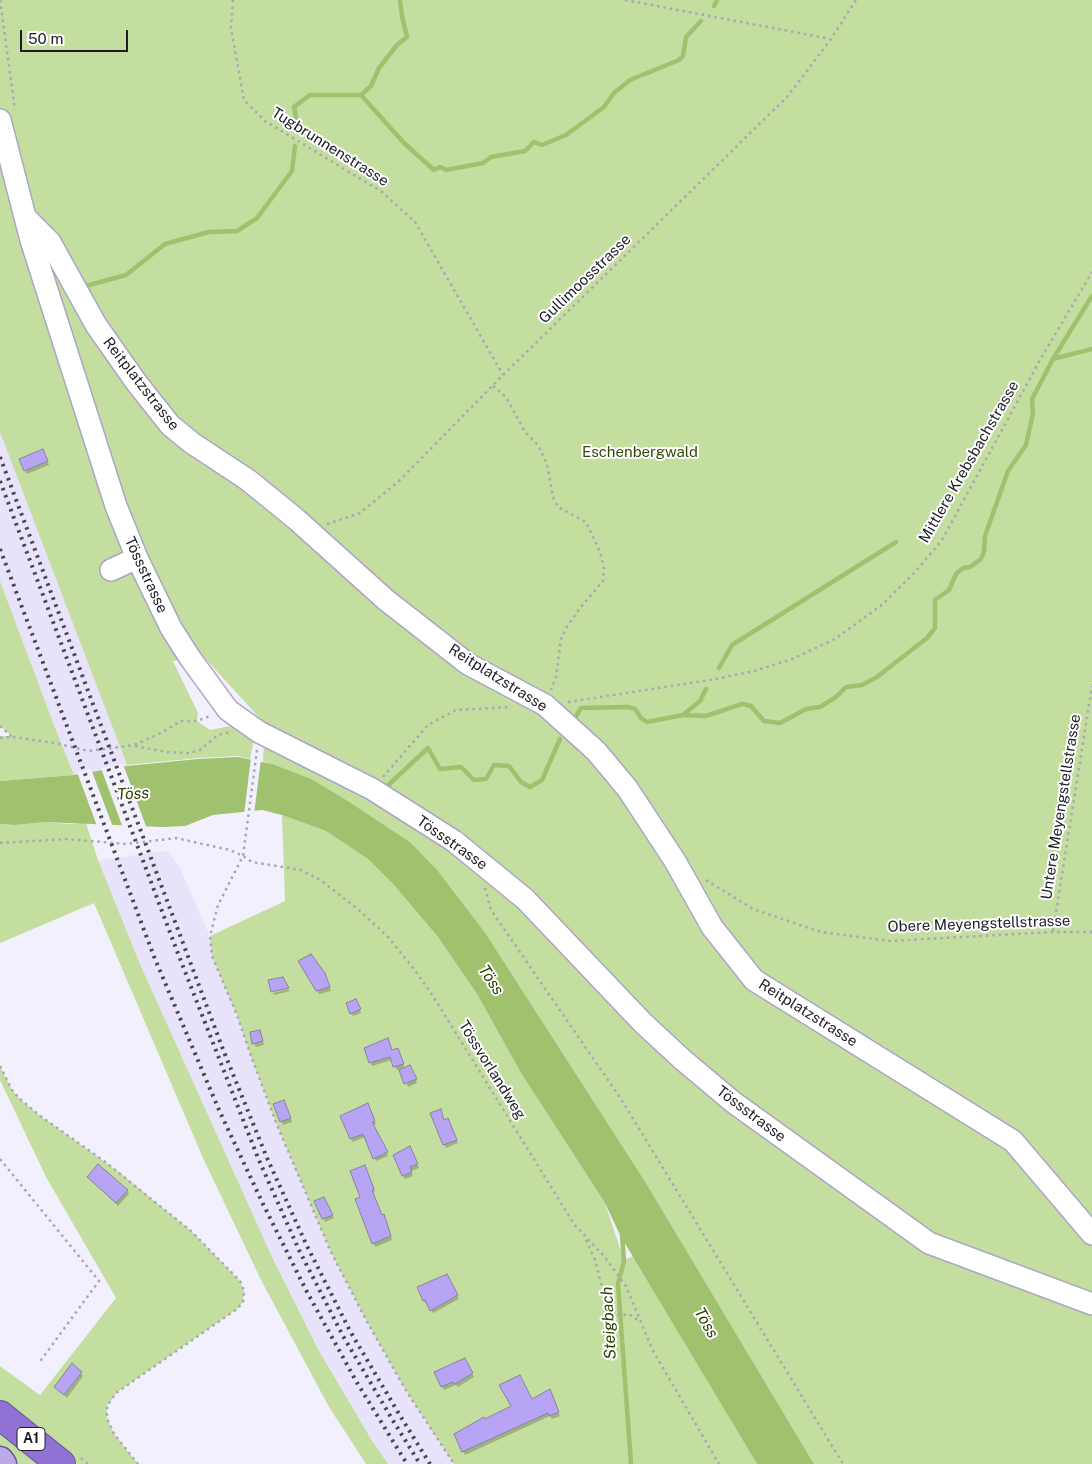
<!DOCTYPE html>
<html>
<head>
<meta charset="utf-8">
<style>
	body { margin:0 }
	#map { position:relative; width:1092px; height:1464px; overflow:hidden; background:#f3f0fe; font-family:"Public Sans",sans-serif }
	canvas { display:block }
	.scale { position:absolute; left:20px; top:30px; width:108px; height:22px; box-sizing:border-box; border:2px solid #1f1c28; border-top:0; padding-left:6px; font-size:15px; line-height:18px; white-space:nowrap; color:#1f1c28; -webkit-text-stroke:4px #fff; paint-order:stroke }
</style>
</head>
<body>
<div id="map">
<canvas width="1092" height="1464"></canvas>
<div class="scale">50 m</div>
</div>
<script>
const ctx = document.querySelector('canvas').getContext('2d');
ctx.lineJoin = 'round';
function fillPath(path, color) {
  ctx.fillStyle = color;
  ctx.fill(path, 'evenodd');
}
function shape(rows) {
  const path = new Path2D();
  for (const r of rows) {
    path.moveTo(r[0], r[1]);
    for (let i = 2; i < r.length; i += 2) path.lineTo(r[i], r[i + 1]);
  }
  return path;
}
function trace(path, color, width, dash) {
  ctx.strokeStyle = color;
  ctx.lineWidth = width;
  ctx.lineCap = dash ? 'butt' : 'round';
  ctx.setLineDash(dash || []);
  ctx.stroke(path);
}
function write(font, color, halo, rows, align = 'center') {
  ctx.font = font + ' "Public Sans",sans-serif';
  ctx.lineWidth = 4;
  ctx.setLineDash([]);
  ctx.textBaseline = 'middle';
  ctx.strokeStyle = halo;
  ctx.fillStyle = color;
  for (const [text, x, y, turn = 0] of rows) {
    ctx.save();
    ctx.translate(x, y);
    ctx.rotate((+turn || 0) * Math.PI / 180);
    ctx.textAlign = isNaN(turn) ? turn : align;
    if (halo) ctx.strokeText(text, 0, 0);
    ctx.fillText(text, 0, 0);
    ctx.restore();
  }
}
fillPath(shape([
	[0,432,80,638,127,766,74,775,54,725,0,581],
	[167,851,179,866,210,936,212,956,237,1015,251,1056,277,1125,330,1250,365,1318,405,1389,454,1464,388,1464,371,1439,318,1349,272,1257,140,964,98,860]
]), '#e8e2fb');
fillPath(shape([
	[0,0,1092,0,1092,1464,814,1464,646,1183,486,934,410,842,348,801,311,780,263,761,265,724,202,655,173,661,198,713,197,721,210,730,240,724,254,739,250,759,238,756,198,758,127,765,0,432],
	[0,581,54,725,74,775,0,781,0,736,11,736,0,726],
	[282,815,326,831,368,859,394,885,438,937,477,994,521,1073,605,1203,624,1260,634,1256,757,1464,454,1464,405,1389,365,1318,330,1250,277,1125,251,1056,237,1015,212,956,210,936,285,901],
	[45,822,71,824,86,823,98,860,140,964,272,1257,318,1349,371,1439,388,1464,366,1464,329,1407,261,1280,203,1158,94,903,0,943,0,824,15,825],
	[0,1066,12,1090,20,1099,39,1115,119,1172,191,1231,240,1281,244,1291,243,1302,237,1309,116,1393,107,1406,107,1418,114,1434,138,1464,0,1464,0,1366,40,1395,116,1298,46,1177,0,1080]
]), '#c4de9f');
fillPath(shape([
	[238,757,272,764,311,779,348,801,410,842,437,870,486,934,646,1183,814,1464,757,1464,620,1235,605,1203,521,1073,477,994,438,937,394,885,368,859,326,831,282,815,262,810,213,815,185,826,162,827,45,822,15,825,0,824,0,781,74,775,127,766,198,759]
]), '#a0c16e');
fillPath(shape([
	[251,757,261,759,254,814,244,815],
	[123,764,147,829,123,828,101,768],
	[91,769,113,827,97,826,77,772]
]), '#f3f0fe');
fillPath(shape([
	[45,454,49,465,27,474,25,470],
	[300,961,326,978,331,991,319,994],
	[288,989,290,991,274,995,273,993],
	[358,1004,361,1013,353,1016,351,1013],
	[260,1031,264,1045,256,1047,254,1043],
	[366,1048,399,1053,405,1069,412,1070,417,1083,408,1087,400,1069,397,1070,392,1060,372,1066],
	[286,1105,292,1122,283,1125,281,1121],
	[370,1108,376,1124,373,1126,388,1156,376,1161,365,1137,353,1142,351,1139],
	[440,1111,445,1121,449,1123,458,1143,446,1148,444,1144],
	[409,1148,419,1168,411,1171,413,1176,405,1179,403,1176],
	[366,1170,375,1192,372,1193,382,1216,386,1219,392,1240,375,1247,357,1200,361,1198],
	[89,1177,127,1190,129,1194,118,1206],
	[324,1198,334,1218,325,1222,323,1218],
	[447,1276,459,1299,433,1313,424,1301,419,1287],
	[465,1359,474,1377,458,1387,456,1385,444,1390,442,1386],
	[72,1365,83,1376,67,1398,56,1387],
	[551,1394,560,1416,552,1419,550,1416,465,1455,455,1435,513,1407]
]), '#0003');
trace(shape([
	[714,6,717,0],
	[361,95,371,86,379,68,397,45,407,37,402,16,400,0],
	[299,132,294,107,310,95,361,95,404,143,434,170,440,167,446,170,483,163,491,157,525,151,534,142,542,145,566,135,604,107,614,93,630,80,679,60,683,56,686,37,701,21],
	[86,286,126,275,165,244,209,232,237,231,257,218,292,171,295,146],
	[1053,359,1092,349],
	[719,668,732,645,896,542],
	[683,715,700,701,706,689],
	[573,721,581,708,628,707,635,709,641,718,647,722,683,715,706,716,742,704,751,706,764,721,780,723,806,709,820,707,836,697,846,687,862,685,877,677,927,638,935,628,935,600,949,590,956,574,963,568,970,567,981,559,984,551,985,536,1008,471,1026,445,1033,413,1032,399,1053,359,1092,296],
	[384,789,428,748,440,769,461,767,474,780,486,779,494,765,509,766,521,782,530,787,542,780,560,739],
	[622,1234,624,1261,618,1284,631,1464]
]), '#a0c16e', 4.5);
const building = shape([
	[43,449,48,461,24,471,19,459,43,449],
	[311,954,325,973,330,987,316,991,298,961,311,954],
	[283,977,289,988,271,992,268,980,283,977],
	[356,999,361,1009,350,1014,346,1003,356,999],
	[260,1030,263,1041,252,1044,250,1032,260,1030],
	[388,1038,392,1050,398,1048,404,1064,393,1067,390,1057,369,1063,364,1048,388,1038],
	[410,1065,417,1079,404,1084,399,1070,410,1065],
	[284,1100,291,1118,280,1122,273,1104,284,1100],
	[368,1103,375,1121,372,1122,388,1152,373,1159,363,1134,350,1139,340,1116,368,1103],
	[441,1109,444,1120,448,1118,457,1140,443,1145,430,1113,441,1109],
	[410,1146,418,1164,410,1167,412,1172,402,1176,393,1155,410,1146],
	[98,1164,128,1190,116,1203,87,1177,98,1164],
	[365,1165,374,1189,372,1190,382,1215,384,1214,391,1236,372,1244,355,1199,360,1197,350,1171,365,1165],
	[324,1197,333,1215,322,1219,314,1201,324,1197],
	[447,1274,458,1295,430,1311,425,1300,423,1301,417,1287,447,1274],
	[465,1358,473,1373,455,1384,453,1382,441,1387,434,1372,465,1358],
	[72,1363,82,1372,64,1395,54,1387,72,1363],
	[520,1375,532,1399,550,1389,559,1412,549,1416,548,1413,462,1452,454,1434,484,1417,485,1419,511,1406,499,1385,520,1375]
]);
fillPath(building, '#b8a4f4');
trace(building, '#8a83a2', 1);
const minor = shape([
	[0,120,31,240,116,506,137,558,171,628,190,658,228,710,259,732,372,789,454,841,525,899,643,1023,683,1060,733,1102,929,1243,1092,1304],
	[25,217,50,242,96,325,136,382,170,425,192,443,248,480,296,519,386,600,468,664,545,705,596,751,627,788,675,861,712,927,754,980,1013,1141,1092,1234],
	[111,570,137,558]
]);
const major = shape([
	[0,1460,3,1464]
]);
const highway = shape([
	[0,1415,61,1464]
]);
trace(minor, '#aca5c5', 24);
trace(major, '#685498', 29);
trace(highway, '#685498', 30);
trace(shape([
	[0,0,15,110],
	[233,0,231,28,244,100,265,121,382,192,415,222,503,375],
	[625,0,831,39],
	[493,386,506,397,525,432,538,445,547,464,553,497,558,507,586,522,600,552,604,568,603,581,580,608,567,627,561,639,556,677,551,690],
	[327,524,360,513,398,482,503,375,787,97,831,39,856,0],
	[568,702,716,679,754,671,792,659,835,639,883,604,915,572,942,540,1040,360,1092,272],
	[0,726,12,737],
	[0,738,12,737,55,743,89,751,134,745,161,733,181,721,197,721,210,716],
	[135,746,167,752,189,753,200,750,218,735,230,732],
	[257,750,243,856,218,905,210,936,212,956,237,1015,251,1056,277,1125,330,1250,365,1318,405,1389,454,1464],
	[383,777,428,725,456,710,510,707],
	[0,843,66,839,126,844,176,838,230,850,243,856,252,862,301,870,322,881,360,911,388,937,414,969,433,996,574,1224,604,1256,626,1286,652,1349,719,1464],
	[706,880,753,909,821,932,890,941,1053,932,1092,932],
	[485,888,491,910,621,1099,843,1464],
	[1053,931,1092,686],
	[0,1066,12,1090,20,1099,39,1115,104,1161,191,1231,240,1281,244,1291,243,1302,237,1309,116,1393,107,1406,107,1418,114,1434,138,1464],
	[0,1159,99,1281,39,1363],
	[586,1240,595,1260,607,1307,615,1316,629,1314,639,1321],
	[81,1458,88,1464]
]), '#aaa7b5', 2.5, [2.5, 4]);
trace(minor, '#fff', 21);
trace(major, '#bcaae5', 26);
trace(highway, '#8f72d4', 28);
trace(shape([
	[0,457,224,1052,267,1158,307,1246,350,1331,399,1414,430,1464],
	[0,481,177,951,258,1158,299,1250,343,1336,392,1419,420,1464],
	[0,549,155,959,219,1110,263,1204,307,1292,356,1381,407,1464]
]), '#494652', 4, [2.5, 5]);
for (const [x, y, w] of [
	[31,1439,28]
]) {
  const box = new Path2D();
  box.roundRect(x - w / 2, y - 11.5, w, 23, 4);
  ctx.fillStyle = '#fff';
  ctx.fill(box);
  trace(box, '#1f1c28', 1);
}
write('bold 14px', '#1f1c28', null, [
	["A1",31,1439]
]);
write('15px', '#1f1c28', '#fff', [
	["Tugbrunnenstrasse",330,147,32],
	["Gullimoosstrasse",585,279,-44],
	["Reitplatzstrasse",141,384,52],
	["Mittlere Krebsbachstrasse",969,462,-60],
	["Tössstrasse",146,575,65],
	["Reitplatzstrasse",498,678,32],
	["Untere Meyengstellstrasse",1061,807,-81],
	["Tössstrasse",452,843,35],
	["Obere Meyengstellstrasse",979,924,-2],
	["Reitplatzstrasse",808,1013,32],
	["Tössvorlandweg",492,1070,58],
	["Tössstrasse",751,1114,37]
]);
write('15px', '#334709', '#fff', [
	["Eschenbergwald",640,452]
]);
write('italic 16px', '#2d4000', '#fff', [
	["Töss",133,794,-3],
	["Töss",491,980,57],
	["Steigbach",609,1323,-93],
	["Töss",706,1323,60]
]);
</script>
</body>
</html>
